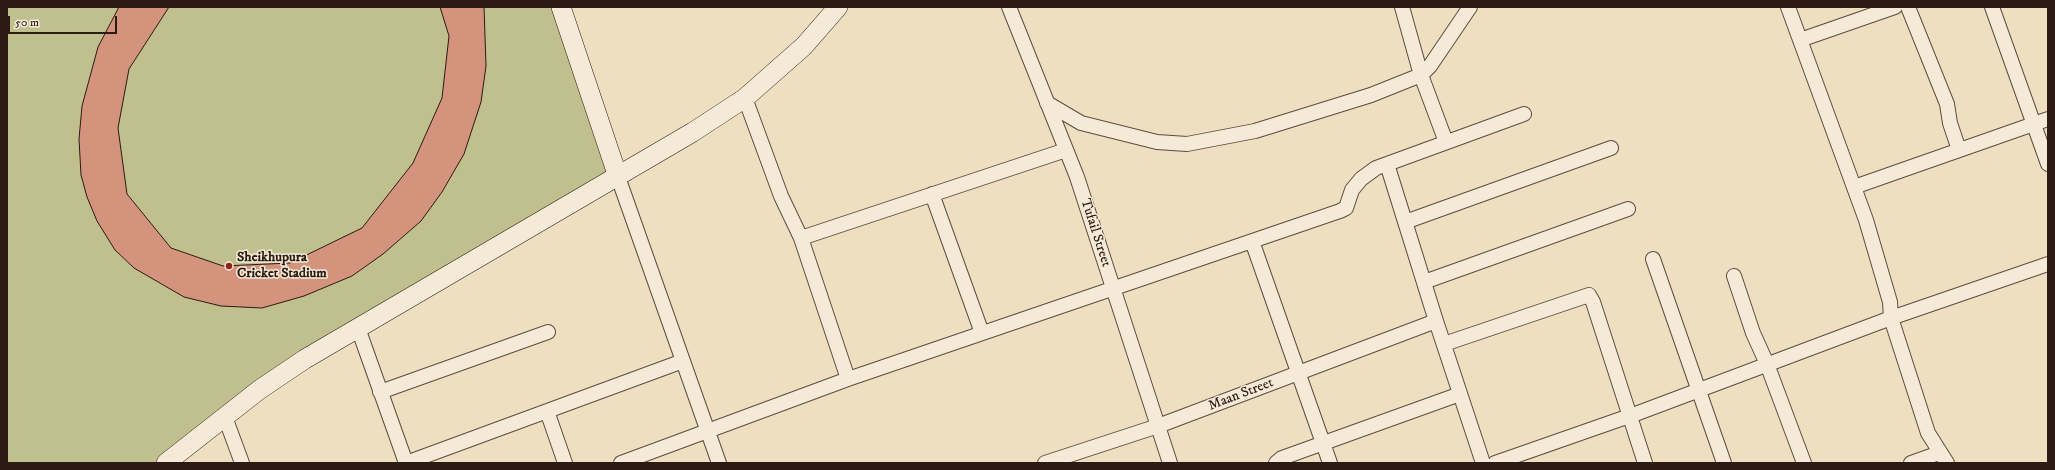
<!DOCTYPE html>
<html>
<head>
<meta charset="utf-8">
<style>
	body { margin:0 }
	#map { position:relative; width:2055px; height:470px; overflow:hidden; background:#efdfc1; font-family:"IM FELL DW Pica",serif }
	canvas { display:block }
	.frame { position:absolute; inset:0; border:8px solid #2b1b13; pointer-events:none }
	.scale { position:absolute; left:8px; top:16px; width:109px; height:18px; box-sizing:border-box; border:2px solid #2b1b13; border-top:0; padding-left:5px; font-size:12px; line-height:14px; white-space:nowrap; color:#2b1b13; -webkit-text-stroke:3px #f5ead7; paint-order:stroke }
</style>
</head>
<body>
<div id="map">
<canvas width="2055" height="470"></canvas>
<div class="frame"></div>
<div class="scale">50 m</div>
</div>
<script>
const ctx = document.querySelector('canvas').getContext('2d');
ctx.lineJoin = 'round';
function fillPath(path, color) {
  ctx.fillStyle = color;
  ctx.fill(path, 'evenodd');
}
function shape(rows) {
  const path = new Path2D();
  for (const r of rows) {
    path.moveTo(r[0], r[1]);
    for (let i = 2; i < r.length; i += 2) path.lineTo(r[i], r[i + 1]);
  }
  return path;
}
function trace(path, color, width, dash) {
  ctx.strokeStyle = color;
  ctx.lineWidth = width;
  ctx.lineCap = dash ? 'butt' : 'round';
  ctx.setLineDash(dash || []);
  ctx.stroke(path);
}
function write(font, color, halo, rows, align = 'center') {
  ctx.font = font + ' "IM FELL DW Pica",serif';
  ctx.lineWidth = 3;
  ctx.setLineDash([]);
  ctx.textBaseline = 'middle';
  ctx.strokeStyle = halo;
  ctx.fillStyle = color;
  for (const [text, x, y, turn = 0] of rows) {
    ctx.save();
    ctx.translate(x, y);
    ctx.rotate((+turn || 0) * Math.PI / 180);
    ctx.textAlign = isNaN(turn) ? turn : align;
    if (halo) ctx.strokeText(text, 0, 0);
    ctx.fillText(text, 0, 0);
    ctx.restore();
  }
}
fillPath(shape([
	[7,7,556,7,611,172,291,360,163,463,8,463]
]), '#c0c08e');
const building = shape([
	[119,7,169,7,129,69,118,128,127,194,171,248,223,266,290,263,362,228,413,163,442,98,449,36,440,7,484,7,486,66,481,102,464,154,442,192,421,221,383,254,352,276,304,296,262,308,221,306,184,297,134,268,115,250,97,221,87,197,81,175,79,139,82,106,98,47,119,7]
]);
fillPath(building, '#d3937d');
trace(building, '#2b1b13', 1);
const street = shape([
	[1009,7,1077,177,1170,463],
	[1402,7,1421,75,1446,142],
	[1788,7,1866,220,1890,302,1891,318,1928,433,1947,463],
	[1908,7,1947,104,1950,123,1959,150],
	[1992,7,2048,164],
	[1800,40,1895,7],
	[745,98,781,196,801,238,848,379],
	[1047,103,1081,123,1157,142,1187,144,1255,131,1371,95,1421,75,1430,66,1470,7],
	[618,177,719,463],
	[1854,187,2048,119],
	[932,194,982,333],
	[1405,222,1611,148],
	[801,238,1066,150],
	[1252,241,1330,463],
	[1653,259,1724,463],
	[1734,276,1753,333,1767,364,1804,463],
	[1424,282,1628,209],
	[358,328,406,463],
	[1444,344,1589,295,1593,302,1645,463],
	[380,392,548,332],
	[547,411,565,463],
	[225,417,242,463],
	[406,463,683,361],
	[621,463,848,379,1340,211,1346,208,1352,190,1361,179,1376,168,1387,164],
	[1045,463,1158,426,1436,321],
	[1276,463,1282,458,1460,394],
	[1483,463,1436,321,1387,164,1524,114],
	[1495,463,1638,413,1891,318,2048,264],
	[1911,463,1939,453]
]);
const secondary = shape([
	[561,7,618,177],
	[166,463,259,390,305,359,693,132,745,98,804,46,838,7]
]);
trace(street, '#5c4c3e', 16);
trace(secondary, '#2b1b13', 20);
trace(street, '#f5ead7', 14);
trace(secondary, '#f5ead7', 19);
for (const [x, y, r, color] of [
	[229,266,4,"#8f2418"]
]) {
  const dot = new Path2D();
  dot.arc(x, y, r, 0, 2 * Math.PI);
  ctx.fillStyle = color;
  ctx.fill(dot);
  trace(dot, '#f5ead7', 1.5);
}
write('14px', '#2b1b13', '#f5ead7', [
	["Tufail Street",1095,233,72],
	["Maan Street",1241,395,-21]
]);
write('bold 14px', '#2b1b13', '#f5ead7', [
	["Sheikhupura",237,258],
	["Cricket Stadium",237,274]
], 'left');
</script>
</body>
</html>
